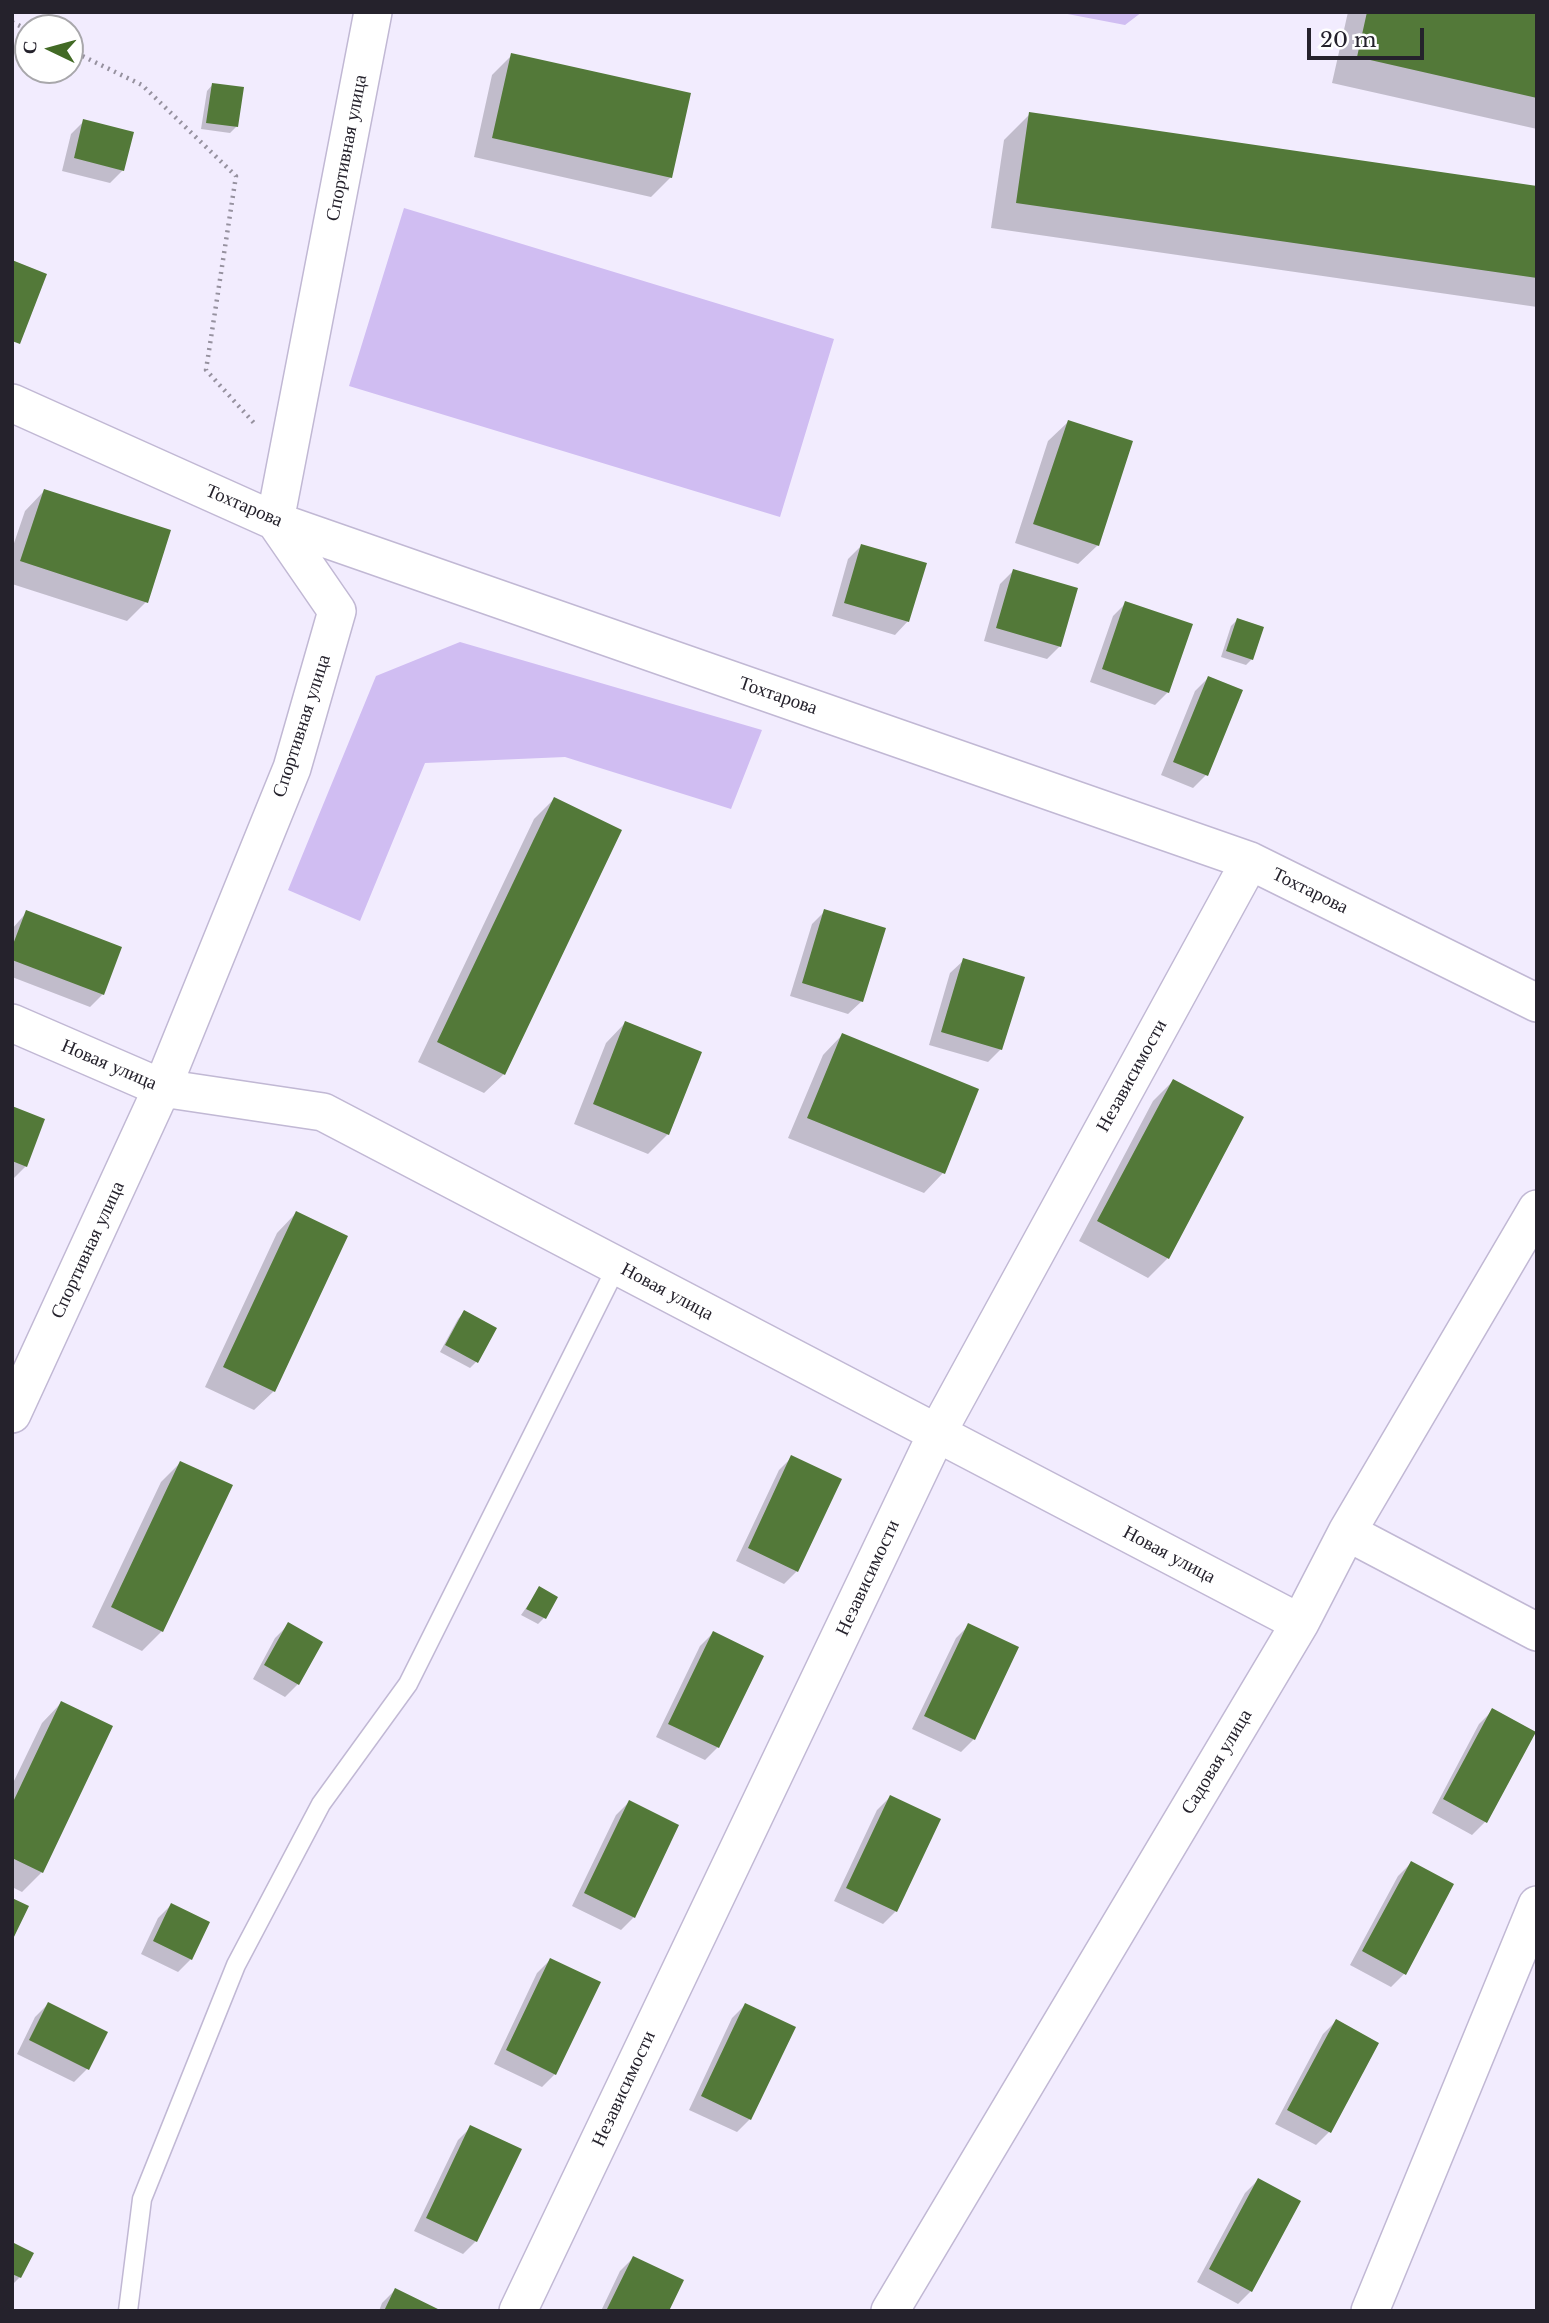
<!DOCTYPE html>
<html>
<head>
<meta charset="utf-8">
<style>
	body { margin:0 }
	#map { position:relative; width:1549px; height:2323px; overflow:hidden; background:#f2ecfe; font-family:"Libre Baskerville",serif }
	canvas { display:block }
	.frame { position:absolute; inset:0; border:14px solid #25222c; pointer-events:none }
	.north { position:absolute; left:14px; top:14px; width:70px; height:70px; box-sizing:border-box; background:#fff; border:2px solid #a8a7ab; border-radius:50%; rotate:275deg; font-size:19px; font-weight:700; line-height:28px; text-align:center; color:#25222c }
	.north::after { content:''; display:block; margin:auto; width:24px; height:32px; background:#426a25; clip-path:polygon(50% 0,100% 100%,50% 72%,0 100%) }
	.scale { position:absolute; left:1307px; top:28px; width:117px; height:32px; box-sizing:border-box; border:4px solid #25222c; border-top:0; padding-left:9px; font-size:21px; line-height:24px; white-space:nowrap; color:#25222c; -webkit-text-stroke:5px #fff; paint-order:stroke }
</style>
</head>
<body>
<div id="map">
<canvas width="1549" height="2323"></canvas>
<div class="frame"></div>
<div class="north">С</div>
<div class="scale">20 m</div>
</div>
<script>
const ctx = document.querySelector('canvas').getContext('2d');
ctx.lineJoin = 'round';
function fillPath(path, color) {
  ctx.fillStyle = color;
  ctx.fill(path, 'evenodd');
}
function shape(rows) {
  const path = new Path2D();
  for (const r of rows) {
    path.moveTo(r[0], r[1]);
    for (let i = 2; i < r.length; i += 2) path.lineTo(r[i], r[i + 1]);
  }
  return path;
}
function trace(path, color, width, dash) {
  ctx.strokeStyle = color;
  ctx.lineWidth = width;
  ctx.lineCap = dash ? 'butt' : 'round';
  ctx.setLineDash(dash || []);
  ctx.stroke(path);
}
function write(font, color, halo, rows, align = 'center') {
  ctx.font = font + ' "Libre Baskerville",serif';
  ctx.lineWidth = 5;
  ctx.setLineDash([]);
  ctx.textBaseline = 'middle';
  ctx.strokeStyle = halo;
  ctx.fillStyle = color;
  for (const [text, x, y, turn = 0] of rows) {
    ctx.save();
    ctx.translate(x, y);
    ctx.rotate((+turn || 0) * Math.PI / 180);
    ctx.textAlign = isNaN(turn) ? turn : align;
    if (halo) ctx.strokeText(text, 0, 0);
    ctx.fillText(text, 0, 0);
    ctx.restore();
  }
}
fillPath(shape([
	[1057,12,1142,12,1125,25],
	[404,208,834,339,780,517,349,386],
	[460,642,762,730,731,809,565,757,425,763,360,921,288,890,376,676]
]), '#d0bdf2');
fillPath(shape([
	[1348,12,1537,12,1537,129,1332,83],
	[512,55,671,177,651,197,474,157,492,75],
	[213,84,236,127,230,133,201,129,207,91],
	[1030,114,1537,188,1537,307,991,228,1004,140],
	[84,121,123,170,110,183,62,171,71,134],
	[1068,422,1098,545,1078,564,1015,543,1048,441],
	[44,491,146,602,127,621,12,584,12,549,25,511],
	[861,546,908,621,895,635,832,616,848,559],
	[1013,571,1060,646,1047,659,984,641,1000,584],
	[1126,603,1168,692,1155,705,1090,682,1113,616],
	[1237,620,1252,659,1246,665,1221,657,1231,626],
	[1208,678,1206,775,1193,788,1161,775,1195,691],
	[554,799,504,1074,484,1093,418,1062,534,819],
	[825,911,862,1001,848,1014,790,996,812,924],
	[26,913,103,994,90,1007,12,977,12,929],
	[964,960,1001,1049,988,1062,929,1045,950,973],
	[625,1023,668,1134,648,1154,574,1124,606,1043],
	[842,1035,977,1090,943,1173,924,1193,788,1138,823,1055],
	[1173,1081,1242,1118,1168,1258,1148,1278,1079,1241,1153,1101],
	[12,1108,26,1166,13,1179,12,1179],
	[296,1213,274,1391,254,1410,205,1387,277,1233],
	[464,1312,476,1362,470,1368,440,1352,458,1319],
	[792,1457,797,1571,784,1584,736,1561,779,1470],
	[180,1463,230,1486,162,1631,142,1651,92,1627,161,1482],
	[540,1588,544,1618,538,1624,521,1615],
	[288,1625,298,1684,285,1697,253,1679,275,1638],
	[969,1625,974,1739,961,1752,912,1729,956,1638],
	[713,1633,718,1747,705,1760,656,1737,700,1646],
	[61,1703,42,1872,22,1892,12,1887,12,1785,42,1723],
	[1493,1710,1485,1822,1472,1835,1432,1813,1479,1724],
	[890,1797,896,1911,883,1924,834,1901,877,1810],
	[629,1802,634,1917,621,1930,572,1906,616,1815],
	[1411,1863,1452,1885,1404,1974,1391,1987,1350,1965,1398,1876],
	[171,1905,191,1959,178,1972,141,1954,158,1918],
	[550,1960,555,2074,542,2087,494,2064,537,1973],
	[48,2004,105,2032,87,2069,74,2082,17,2054,35,2017],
	[745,2005,750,2119,737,2132,689,2110,732,2018],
	[1336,2021,1377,2043,1329,2132,1316,2145,1275,2124,1323,2034],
	[471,2127,476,2241,463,2254,414,2231,458,2140],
	[1258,2180,1251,2291,1238,2304,1197,2282,1245,2193],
	[12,2244,32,2254,20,2277,13,2284],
	[633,2258,667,2311,601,2311,620,2271],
	[395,2290,438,2311,379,2311,382,2303]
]), '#0003');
fillPath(shape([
	[1367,12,1537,12,1537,98,1357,57],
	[511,53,691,93,672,178,492,138],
	[212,83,244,87,238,127,206,123],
	[1029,112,1537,186,1537,278,1016,203],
	[83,119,134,132,124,171,74,158],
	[12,260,47,274,20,344,12,341],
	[1068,420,1133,441,1099,546,1033,524],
	[44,489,171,530,148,603,20,561],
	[861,544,927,563,909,622,844,603],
	[1013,569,1078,588,1061,647,996,628],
	[1125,601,1193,624,1169,693,1102,669],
	[1237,618,1264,627,1253,660,1226,651],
	[1208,676,1243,690,1208,776,1173,762],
	[554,797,622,830,505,1075,437,1042],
	[824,909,886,928,863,1002,802,983],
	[26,910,122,947,104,995,12,960,12,947],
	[963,958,1025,977,1002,1050,941,1032],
	[625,1021,702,1052,669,1135,593,1104],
	[842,1033,979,1089,945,1174,807,1118],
	[1173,1079,1244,1117,1169,1259,1097,1221],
	[12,1106,45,1119,27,1167,12,1161],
	[296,1211,348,1236,275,1392,223,1367],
	[464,1310,497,1328,478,1363,445,1345],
	[791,1455,842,1479,798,1572,748,1548],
	[180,1461,233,1485,163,1632,111,1607],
	[539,1586,558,1597,546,1619,526,1609],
	[288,1622,323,1642,299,1685,264,1665],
	[968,1623,1019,1647,975,1740,924,1716],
	[713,1631,764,1656,719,1748,668,1724],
	[61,1701,113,1726,43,1873,12,1858,12,1804],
	[1492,1708,1536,1732,1487,1823,1443,1799],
	[890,1795,941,1819,897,1912,846,1888],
	[629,1800,679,1825,635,1918,584,1893],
	[1411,1861,1454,1884,1406,1975,1362,1951],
	[12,1898,29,1906,12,1941],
	[171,1903,210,1922,192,1960,153,1941],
	[550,1958,601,1982,556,2075,506,2050],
	[48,2002,108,2032,89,2070,29,2040],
	[745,2003,796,2027,751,2120,701,2096],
	[1336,2019,1379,2043,1331,2133,1287,2110],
	[470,2125,522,2149,477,2242,426,2218],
	[1258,2178,1301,2201,1252,2292,1209,2269],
	[12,2242,34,2253,21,2278,12,2274],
	[633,2256,684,2280,669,2311,606,2311],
	[395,2288,442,2311,384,2311]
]), '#537939');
const lane = shape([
	[128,2311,142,2199,236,1965,321,1804,408,1684,617,1266]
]);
const street = shape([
	[12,403,275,521,1250,861,1537,1003],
	[12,1023,162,1088,323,1112,1300,1623],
	[12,1414,162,1088,292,768,337,611,275,521,373,12],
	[1347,1532,1537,1632],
	[518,2311,937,1433,1250,861],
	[890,2311,1300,1623,1347,1532,1537,1209],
	[1370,2311,1537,1905]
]);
trace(lane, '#c1b8d4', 21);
trace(street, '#c1b8d4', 40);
trace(shape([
	[12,22,28,30],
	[70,50,142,85,236,176,206,370,254,423]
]), '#96919f', 4.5, [2, 5]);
trace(lane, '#fff', 18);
trace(street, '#fff', 37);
write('19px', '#25222c', '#fff', [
	["Спортивная улица",347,148,-79],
	["Тохтарова",244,506,23],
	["Тохтарова",778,696,19],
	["Спортивная улица",302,726,-72],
	["Тохтарова",1310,891,26],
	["Новая улица",109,1065,23],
	["Независимости",1132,1076,-61],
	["Спортивная улица",88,1250,-65],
	["Новая улица",667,1292,28],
	["Новая улица",1169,1555,28],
	["Независимости",868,1578,-65],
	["Садовая улица",1217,1762,-59],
	["Независимости",624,2089,-65]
]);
</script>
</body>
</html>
